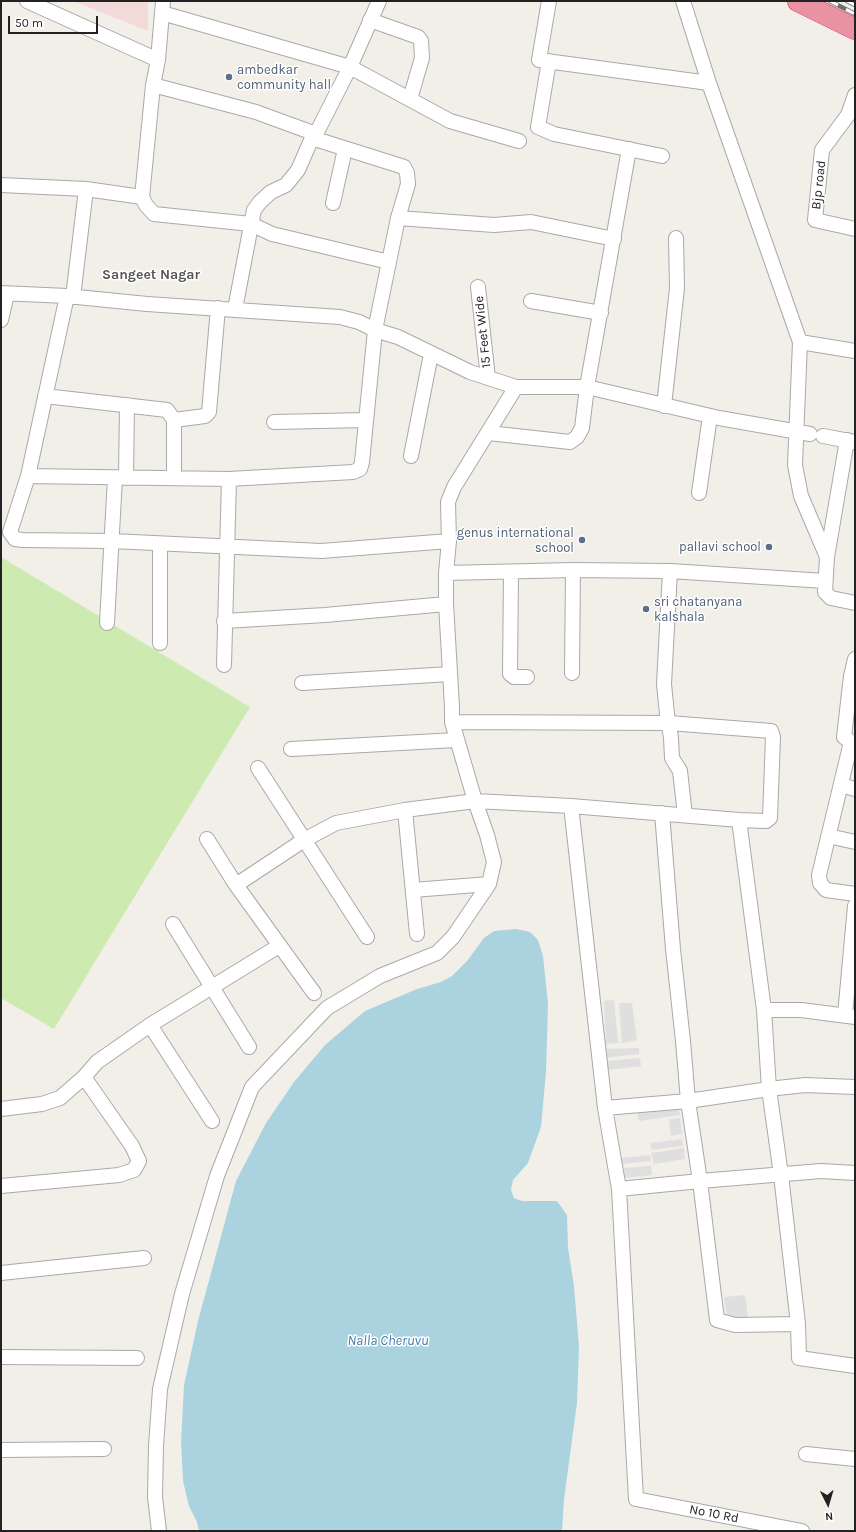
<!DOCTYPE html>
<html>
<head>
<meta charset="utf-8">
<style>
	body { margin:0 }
	#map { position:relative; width:856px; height:1532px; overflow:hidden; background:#f2efe9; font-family:Karla,sans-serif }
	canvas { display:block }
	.frame { position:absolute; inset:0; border:2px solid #222; pointer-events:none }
	.north { position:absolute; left:808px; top:1484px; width:40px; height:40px; -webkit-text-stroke:3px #fff; paint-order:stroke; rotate:175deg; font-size:11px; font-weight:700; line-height:16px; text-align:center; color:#222 }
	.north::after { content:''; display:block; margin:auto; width:14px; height:18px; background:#222; clip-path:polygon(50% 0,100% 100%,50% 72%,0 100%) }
	.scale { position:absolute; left:8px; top:16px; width:90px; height:18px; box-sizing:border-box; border:2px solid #222; border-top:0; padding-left:5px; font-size:12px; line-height:14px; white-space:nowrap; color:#222; -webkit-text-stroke:3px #fff; paint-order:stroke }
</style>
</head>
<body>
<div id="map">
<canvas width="856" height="1532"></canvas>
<div class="frame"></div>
<div class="north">N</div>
<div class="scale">50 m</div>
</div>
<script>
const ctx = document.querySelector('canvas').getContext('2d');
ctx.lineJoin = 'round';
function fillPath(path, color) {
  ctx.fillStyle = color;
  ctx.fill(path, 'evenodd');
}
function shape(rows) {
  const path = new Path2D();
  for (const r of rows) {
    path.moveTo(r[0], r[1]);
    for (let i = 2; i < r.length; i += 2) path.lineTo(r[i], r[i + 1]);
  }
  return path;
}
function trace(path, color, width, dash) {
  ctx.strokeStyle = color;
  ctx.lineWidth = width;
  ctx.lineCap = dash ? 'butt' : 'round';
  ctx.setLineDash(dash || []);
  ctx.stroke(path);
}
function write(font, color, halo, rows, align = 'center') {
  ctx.font = font + ' Karla,sans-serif';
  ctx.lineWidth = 3;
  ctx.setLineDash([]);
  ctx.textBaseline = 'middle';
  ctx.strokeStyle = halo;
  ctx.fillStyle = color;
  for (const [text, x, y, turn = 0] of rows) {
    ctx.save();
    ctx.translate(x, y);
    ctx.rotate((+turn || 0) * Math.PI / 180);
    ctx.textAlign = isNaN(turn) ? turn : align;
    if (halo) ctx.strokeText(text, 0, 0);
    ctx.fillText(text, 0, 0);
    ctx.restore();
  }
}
fillPath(shape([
	[614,1000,618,1042,622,1043,619,1003,632,1003,637,1040,622,1043,606,1044,604,1001],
	[639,1048,639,1054,606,1058,605,1049],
	[640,1058,641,1066,608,1070,608,1061],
	[679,1109,680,1115,639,1121,637,1111],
	[680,1118,682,1134,671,1136,669,1119],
	[682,1139,683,1146,651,1150,650,1143],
	[684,1148,685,1159,654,1164,651,1153],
	[650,1155,651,1161,623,1164,622,1158],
	[651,1166,652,1175,625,1178,624,1168],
	[745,1295,748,1318,727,1318,724,1297]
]), '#e0dfdf');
fillPath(shape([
	[73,1,148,1,148,31]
]), '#f2dad9');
fillPath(shape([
	[1,557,250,707,54,1029,1,998]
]), '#cdebb0');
fillPath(shape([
	[516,929,530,932,538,940,543,956,548,1004,546,1072,541,1127,528,1163,513,1180,511,1190,514,1198,522,1201,557,1201,567,1215,568,1248,574,1286,579,1347,577,1403,564,1499,562,1531,199,1531,197,1522,189,1506,183,1481,181,1442,184,1385,198,1321,236,1181,266,1123,294,1082,325,1045,365,1011,417,989,441,982,452,976,467,961,484,938,494,931]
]), '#aad3df');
const minor = shape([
	[379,1,350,67,316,134,312,138,404,167,407,173,408,184,398,218,375,330,362,462,360,469,353,472,229,479,28,476,10,532,15,539,22,540,112,541,321,551,449,541],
	[549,1,539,60,709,83],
	[683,1,709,83,800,342,795,465,801,496,827,557,825,592,831,598,855,603],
	[162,13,350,67,450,121,519,141],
	[370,20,418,37,421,41,422,58,410,99],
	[158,60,163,1],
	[549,61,538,127,554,134,662,156],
	[153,85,256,112,316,134],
	[855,95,848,115,822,150,815,220,855,229],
	[1,185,86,189,142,197,153,85,158,60,27,1],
	[142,197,146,205,154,214,251,224,272,234,389,262],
	[333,203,345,149],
	[398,218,494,225,531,222,614,239],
	[478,287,488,378],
	[1,293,67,296,147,304,340,317,359,322,375,330,398,337,470,372,516,387,587,387,719,418,810,434],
	[73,297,86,189],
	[531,301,601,313],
	[235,309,254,210,260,202,271,192,286,185,298,170,312,138],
	[1,320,7,294],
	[800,342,855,351],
	[516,387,454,487,448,502,449,541,446,573,573,570,670,571,825,581],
	[45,396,167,410,174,420,174,478],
	[664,406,677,288,676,238],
	[174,420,205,416,209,412,218,308],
	[274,422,366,420],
	[489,433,570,442,577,437,582,428,587,387,629,149],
	[823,436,855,442],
	[411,456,431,354],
	[28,476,67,296],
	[126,478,127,405],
	[699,493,710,416],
	[160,544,160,643],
	[827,557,847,440],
	[670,571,664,684,667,714,671,738,672,758,680,771,685,815],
	[511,572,510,674,514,677,527,677],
	[224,621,325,615,446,604],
	[107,623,115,478],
	[855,659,851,676,844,737,851,742,819,875,820,883,826,890,855,894],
	[224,665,229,479],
	[572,673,573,570],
	[302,683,450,674],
	[452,722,669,723,771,731,773,737,770,818,766,821,739,820],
	[291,749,456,740],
	[258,768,367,937],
	[841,785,855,789],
	[571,806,605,1108,619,1189,700,1181,717,1320,735,1325,798,1324],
	[662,813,673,949,683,1041,688,1101,700,1181,821,1171,855,1173],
	[828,836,855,842],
	[207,839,236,885,314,993],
	[236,885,304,840,336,823,405,810],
	[413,890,489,884],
	[173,924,249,1047],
	[417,934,405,810,475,801,571,806,739,820,764,1010,769,1089,781,1175,798,1324,799,1358,855,1366],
	[764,1010,801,1010,855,1017],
	[845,1015,855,906],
	[150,1025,212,1121],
	[605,1108,688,1101,769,1089,805,1085,855,1087],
	[1,1109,42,1104,60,1098,84,1077,97,1062,150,1025,279,946],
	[1,1186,119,1175,134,1170,139,1161,132,1146,84,1077],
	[619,1189,636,1499,802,1531],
	[1,1273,144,1258],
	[1,1357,137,1358],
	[1,1450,104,1449],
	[806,1454,855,1459],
	[159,1531,155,1497,156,1446,160,1389,182,1294,217,1176,252,1087,327,1008,380,976,437,953,453,937,489,884,494,862,487,835,475,801,452,722,452,707,446,604,446,573]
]);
const highway = shape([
	[798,1,855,29]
]);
trace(minor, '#a9a9a9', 16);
trace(highway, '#dc2a67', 22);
trace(minor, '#fff', 14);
trace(highway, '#e892a2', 21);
const rail = shape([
	[830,1,855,14],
	[847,1,855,5]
]);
trace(rail, '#707070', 4.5);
trace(rail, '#fff', 3, [9]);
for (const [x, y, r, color] of [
	[229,77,4,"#5c6f8a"],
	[582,540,4,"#5c6f8a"],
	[769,547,4,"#5c6f8a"],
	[646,609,4,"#5c6f8a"]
]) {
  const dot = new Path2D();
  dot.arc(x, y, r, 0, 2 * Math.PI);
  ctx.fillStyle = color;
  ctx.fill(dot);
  trace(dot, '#fff', 1.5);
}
write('13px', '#4e5e75', '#fff', [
	["ambedkar",237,70],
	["community hall",237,85],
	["genus international",574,533,"right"],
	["school",574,548,"right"],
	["pallavi school",761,547,"right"],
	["sri chatanyana",654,602],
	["kalshala",654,617]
], 'left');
write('13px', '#222', '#fff', [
	["Bjp road",819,185,-84],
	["15 Feet Wide",483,332,-96],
	["No 10 Rd",714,1514,11]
]);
write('bold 14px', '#555', '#fff', [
	["Sangeet Nagar",151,275]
]);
write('italic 14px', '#4a7aab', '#fff', [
	["Nalla Cheruvu",388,1341]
]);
</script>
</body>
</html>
